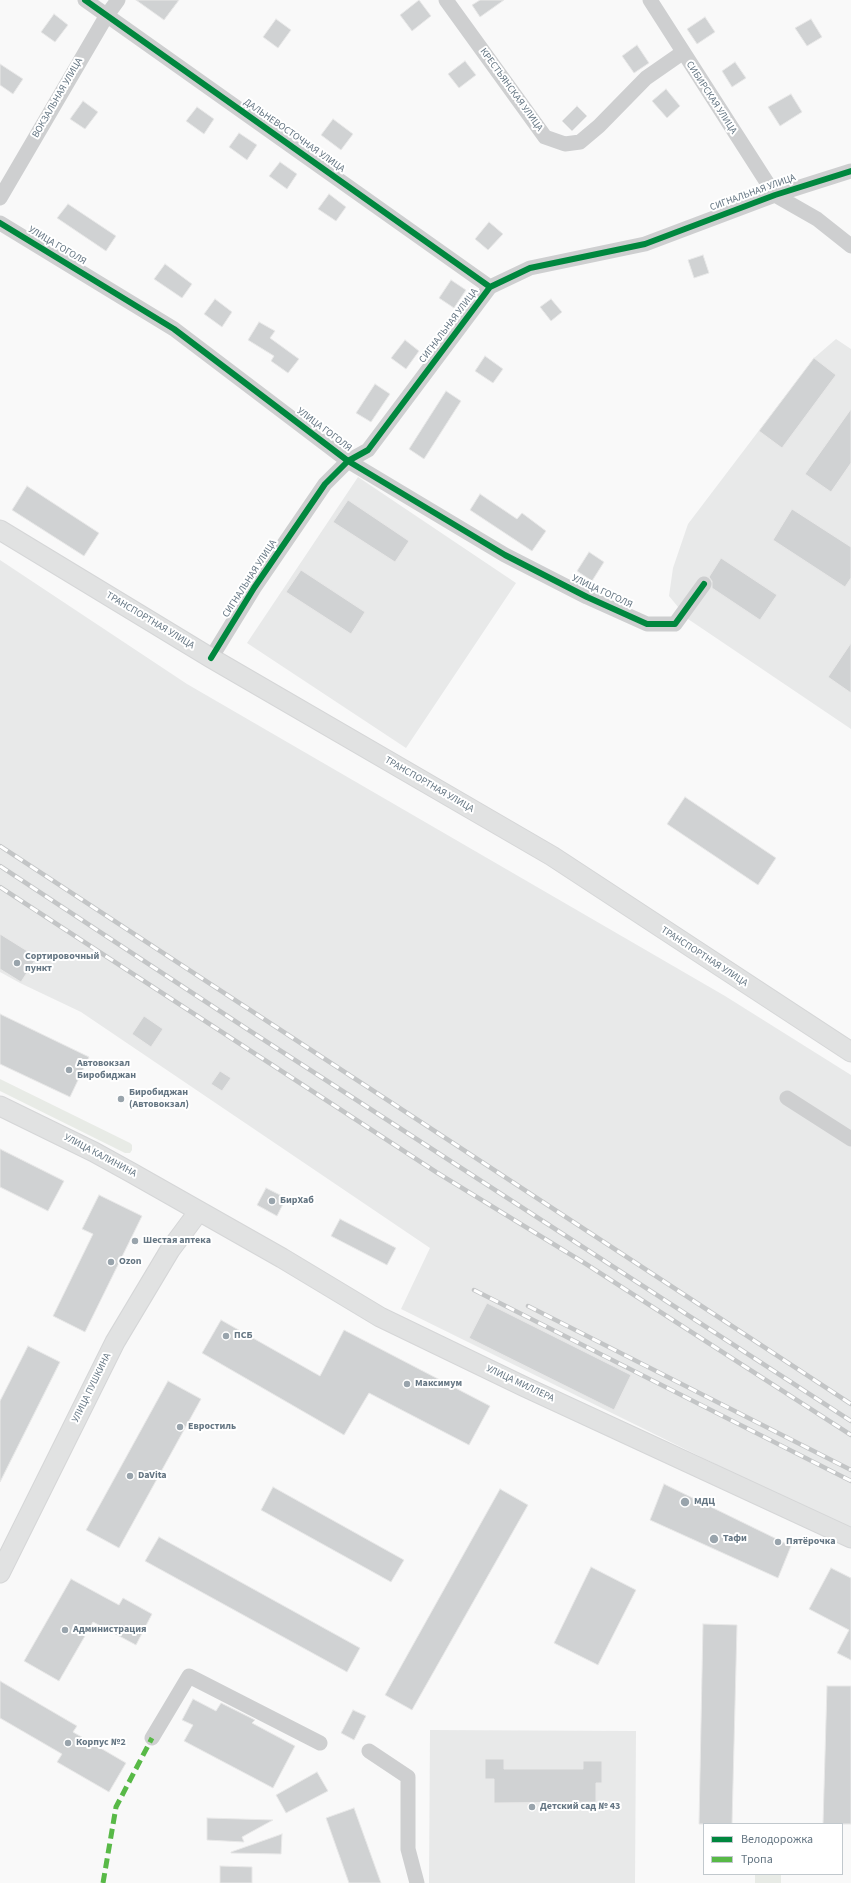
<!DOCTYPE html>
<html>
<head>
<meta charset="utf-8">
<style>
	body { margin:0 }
	#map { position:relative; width:851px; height:1883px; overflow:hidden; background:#f9f9f9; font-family:"Source Sans 3",sans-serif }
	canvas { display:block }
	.legend { position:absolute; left:703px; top:1823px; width:140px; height:52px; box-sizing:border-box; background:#fff; border:1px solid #c1c8cd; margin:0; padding:5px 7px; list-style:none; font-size:12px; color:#657683 }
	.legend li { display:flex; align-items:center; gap:8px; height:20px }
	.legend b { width:20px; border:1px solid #c1c8cd }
</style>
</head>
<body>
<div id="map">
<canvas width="851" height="1883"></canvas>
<ul class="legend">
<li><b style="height:5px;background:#00873e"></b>Велодорожка</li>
<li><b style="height:5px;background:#58b947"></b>Тропа</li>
</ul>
</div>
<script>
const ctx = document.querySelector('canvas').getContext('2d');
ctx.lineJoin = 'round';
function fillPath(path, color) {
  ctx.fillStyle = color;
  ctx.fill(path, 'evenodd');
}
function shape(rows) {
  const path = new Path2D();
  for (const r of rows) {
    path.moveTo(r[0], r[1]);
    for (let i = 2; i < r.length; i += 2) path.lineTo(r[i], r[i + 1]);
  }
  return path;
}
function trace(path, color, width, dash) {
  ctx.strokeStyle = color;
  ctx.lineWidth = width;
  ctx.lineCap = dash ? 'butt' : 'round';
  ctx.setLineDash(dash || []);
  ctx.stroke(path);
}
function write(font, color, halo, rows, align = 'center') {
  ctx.font = font + ' "Source Sans 3",sans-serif';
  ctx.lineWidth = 4;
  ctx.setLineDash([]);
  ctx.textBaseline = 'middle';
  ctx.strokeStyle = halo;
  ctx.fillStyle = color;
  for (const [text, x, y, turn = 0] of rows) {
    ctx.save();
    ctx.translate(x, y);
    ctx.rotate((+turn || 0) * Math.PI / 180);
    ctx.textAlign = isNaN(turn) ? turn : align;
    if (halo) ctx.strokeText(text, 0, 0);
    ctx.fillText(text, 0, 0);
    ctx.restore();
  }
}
fillPath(shape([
	[836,339,851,349,851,729,688,619,669,596,673,568,688,524,814,358],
	[358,477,516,583,406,748,247,643],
	[0,560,187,684,725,996,851,1075,851,1531,401,1309,430,1248,81,1012,20,983,0,972],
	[430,1730,636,1731,635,1883,429,1883]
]), '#e8e9e9');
fillPath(shape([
	[0,1079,130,1143,132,1145,132,1150,130,1153,125,1153,0,1091],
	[755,1874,781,1874,781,1883,755,1883]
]), '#e8ebe6');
const building = shape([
	[136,0,179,0,164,20,136,0],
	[419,0,431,16,412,31,400,15,419,0],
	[480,0,504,0,480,17,472,5,480,0],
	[54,14,68,25,55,42,41,32,54,14],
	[705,17,715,32,697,44,687,29,705,17],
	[276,19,291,30,278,48,263,37,276,19],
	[811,19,822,37,807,46,795,28,811,19],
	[637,45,649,63,634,73,622,56,637,45],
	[465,61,476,75,459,88,448,74,465,61],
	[735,62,746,78,732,87,722,71,735,62],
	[0,64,23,79,13,94,0,85,0,64],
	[666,89,680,106,667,118,652,101,666,89],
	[791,94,802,112,780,126,768,107,791,94],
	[83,101,98,112,85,129,70,119,83,101],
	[577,106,587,116,572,131,562,121,577,106],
	[197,107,214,119,204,134,186,121,197,107],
	[333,119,353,134,341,150,321,135,333,119],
	[239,133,257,145,247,160,229,147,239,133],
	[280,162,297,174,287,189,269,176,280,162],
	[329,194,346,207,336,221,318,209,329,194],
	[68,204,116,236,106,251,57,218,68,204],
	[489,222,503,234,488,250,475,239,489,222],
	[703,255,709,273,694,278,688,260,703,255],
	[165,264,192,284,182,298,154,279,165,264],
	[451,280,466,290,454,308,439,298,451,280],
	[215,299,232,312,222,327,204,314,215,299],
	[551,299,562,312,551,321,540,307,551,299],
	[259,322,275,331,270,338,299,359,288,373,271,361,274,356,248,340,259,322],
	[405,340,419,351,406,369,391,358,405,340],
	[485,356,503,369,493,383,475,371,485,356],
	[814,358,836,375,782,448,759,431,814,358],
	[375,384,390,394,371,422,356,413,375,384],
	[446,391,461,401,424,459,409,449,446,391],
	[851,409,851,463,831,492,805,474,851,409],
	[27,486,99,533,84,556,12,510,27,486],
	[480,494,517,519,522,513,546,531,532,551,470,510,480,494],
	[348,500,409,541,395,562,333,522,348,500],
	[792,509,851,547,851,578,845,587,773,540,792,509],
	[589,552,604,562,592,581,577,571,589,552],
	[721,558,777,595,760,620,712,588,712,581,709,577,721,558],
	[301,570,365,612,351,634,286,592,301,570],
	[851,643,851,693,828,677,851,643],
	[685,797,776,858,758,885,667,824,685,797],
	[0,934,37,957,21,982,0,969,0,934],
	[0,1014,89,1057,70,1097,0,1064,0,1014],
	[144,1016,163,1029,151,1047,132,1034,144,1016],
	[220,1071,231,1078,222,1091,211,1084,220,1071],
	[0,1149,64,1181,48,1211,0,1187,0,1149],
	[266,1188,286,1198,277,1216,257,1205,266,1188],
	[99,1195,142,1216,85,1332,53,1316,93,1234,82,1229,99,1195],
	[340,1219,396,1248,387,1265,331,1236,340,1219],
	[487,1303,631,1375,614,1410,469,1338,487,1303],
	[221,1320,320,1376,344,1330,490,1406,469,1445,369,1393,344,1435,202,1353,221,1320],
	[28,1346,60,1362,0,1482,0,1401,28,1346],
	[168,1381,201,1399,119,1548,86,1530,168,1381],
	[664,1484,791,1546,778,1578,650,1520,664,1484],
	[273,1487,404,1560,391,1582,261,1510,273,1487],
	[500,1489,528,1505,412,1710,385,1695,500,1489],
	[159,1537,360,1648,347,1672,145,1561,159,1537],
	[591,1567,636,1590,598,1665,554,1643,591,1567],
	[831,1568,851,1578,851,1660,837,1653,849,1630,809,1609,831,1568],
	[71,1579,119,1605,123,1598,152,1614,136,1645,93,1622,59,1681,24,1661,71,1579],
	[703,1624,737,1625,732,1824,699,1824,703,1624],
	[0,1681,77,1726,73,1732,126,1763,109,1792,57,1762,62,1754,0,1718,0,1681],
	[827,1686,851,1686,851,1824,823,1824,827,1686],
	[193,1699,216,1711,221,1703,255,1720,252,1723,295,1746,273,1788,184,1741,193,1725,182,1720,193,1699],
	[353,1710,366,1716,354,1740,341,1733,353,1710],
	[485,1759,504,1759,504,1769,583,1769,583,1761,602,1761,602,1783,596,1783,596,1802,494,1803,494,1779,485,1779,485,1759],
	[317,1772,328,1791,286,1813,276,1795,317,1772],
	[354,1808,381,1883,349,1883,326,1818,354,1808],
	[207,1818,273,1820,242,1837,244,1842,207,1840,207,1818],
	[282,1834,281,1854,231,1853,231,1852,282,1834],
	[220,1866,252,1867,252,1883,220,1883,220,1866]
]);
fillPath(building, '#d0d2d3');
trace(building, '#e8e8e8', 1);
const major = shape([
	[0,530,211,658,552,856,851,1052],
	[0,1106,94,1152,132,1173,282,1258,380,1317,525,1387,851,1538],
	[0,1573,115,1342,170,1250,199,1211]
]);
trace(major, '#d5d6d7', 21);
trace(shape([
	[85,0,490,287],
	[446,0,545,137,565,144,580,142,599,126,646,78,682,53],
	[650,0,775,195,817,219,851,246],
	[0,198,107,15,118,0],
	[0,223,174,329,348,461,505,555,587,597,647,624,675,624,704,584],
	[211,658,254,588,325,484,348,461,368,450,490,287,530,268,645,244,775,195,851,171],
	[787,1098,851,1139],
	[152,1738,189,1676,320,1743],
	[369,1751,408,1777,408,1849,417,1883]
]), '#cecfd0', 15);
trace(major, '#e1e2e2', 19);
const rail = shape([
	[0,846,851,1404],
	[0,866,244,1027,851,1421],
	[0,887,436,1172,586,1264,851,1435],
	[474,1290,851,1481],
	[528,1306,851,1470]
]);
trace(rail, '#c3c5c6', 4.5);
trace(rail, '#fff', 3, [9]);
trace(shape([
	[103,1883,116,1807,152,1738]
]), '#58b947', 5, [10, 5]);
trace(shape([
	[85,0,490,287],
	[0,223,174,329,348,461,505,555,587,597,647,624,675,624,704,584],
	[211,658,254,588,325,484,348,461,368,450,490,287,530,268,645,244,775,195,851,171]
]), '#00873e', 6);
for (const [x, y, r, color] of [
	[17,963,4,"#99a4ac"],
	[69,1070,4,"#99a4ac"],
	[121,1099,4,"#99a4ac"],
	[272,1201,4,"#99a4ac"],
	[135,1241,4,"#99a4ac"],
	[111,1262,4,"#99a4ac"],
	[226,1336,4,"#99a4ac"],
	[407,1384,4,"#99a4ac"],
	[180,1427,4,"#99a4ac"],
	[130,1476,4,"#99a4ac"],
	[685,1502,5,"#99a4ac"],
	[714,1539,5,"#99a4ac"],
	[778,1542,4,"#99a4ac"],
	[65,1630,4,"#99a4ac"],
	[68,1743,4,"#99a4ac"],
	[532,1807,4,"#99a4ac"]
]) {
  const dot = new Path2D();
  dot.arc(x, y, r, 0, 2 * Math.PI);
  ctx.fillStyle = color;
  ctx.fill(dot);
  trace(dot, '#fff', 1.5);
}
write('10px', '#657683', '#fff', [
	["КРЕСТЬЯНСКАЯ УЛИЦА",511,90,54],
	["ВОКЗАЛЬНАЯ УЛИЦА",58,98,-60],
	["СИБИРСКАЯ УЛИЦА",711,98,57],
	["ДАЛЬНЕВОСТОЧНАЯ УЛИЦА",294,136,35],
	["СИГНАЛЬНАЯ УЛИЦА",753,193,-20],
	["УЛИЦА ГОГОЛЯ",57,246,31],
	["СИГНАЛЬНАЯ УЛИЦА",449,326,-53],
	["УЛИЦА ГОГОЛЯ",324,430,37],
	["СИГНАЛЬНАЯ УЛИЦА",250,579,-57],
	["УЛИЦА ГОГОЛЯ",602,592,25],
	["ТРАНСПОРТНАЯ УЛИЦА",150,621,31],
	["ТРАНСПОРТНАЯ УЛИЦА",429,785,30],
	["ТРАНСПОРТНАЯ УЛИЦА",704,957,33],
	["УЛИЦА КАЛИНИНА",100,1156,28],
	["УЛИЦА МИЛЛЕРА",520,1384,25],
	["УЛИЦА ПУШКИНА",92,1388,-64]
]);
write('bold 10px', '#657683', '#fff', [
	["Сортировочный",25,957],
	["пункт",25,969],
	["Автовокзал",77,1064],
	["Биробиджан",77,1076],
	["Биробиджан",129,1093],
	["(Автовокзал)",129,1105],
	["БирХаб",280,1201],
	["Шестая аптека",143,1241],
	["Ozon",119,1262],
	["ПСБ",234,1336],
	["Максимум",415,1384],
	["Евростиль",188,1427],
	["DaVita",138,1476],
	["МДЦ",694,1502],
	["Тафи",723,1539],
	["Пятёрочка",786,1542],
	["Администрация",73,1630],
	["Корпус №2",76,1743],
	["Детский сад № 43",540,1807]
], 'left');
</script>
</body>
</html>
